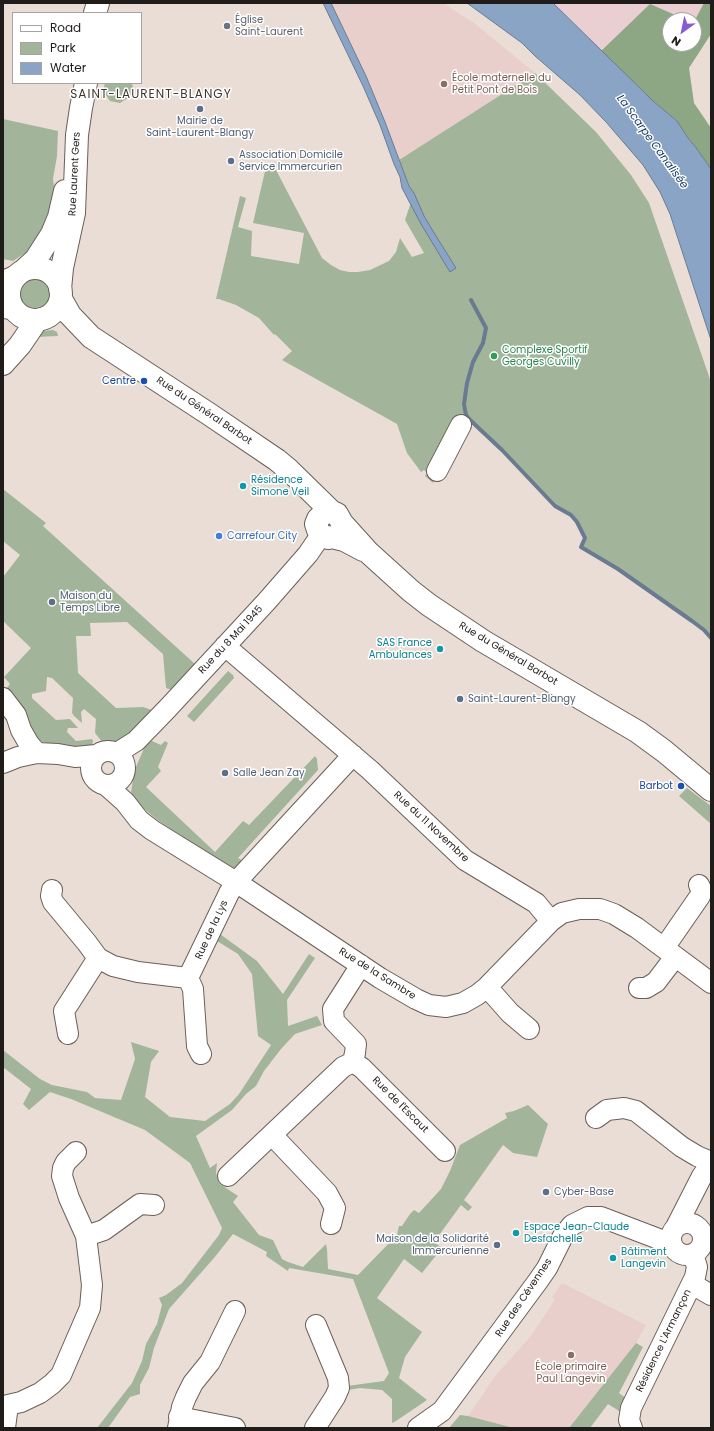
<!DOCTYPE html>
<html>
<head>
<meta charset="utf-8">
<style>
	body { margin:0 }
	#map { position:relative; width:714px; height:1431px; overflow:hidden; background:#eaddd6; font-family:Poppins,sans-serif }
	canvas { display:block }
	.frame { position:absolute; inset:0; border:4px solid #201c19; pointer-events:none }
	.legend { position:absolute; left:12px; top:12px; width:130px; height:72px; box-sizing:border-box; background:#fff; border:1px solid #a6a4a3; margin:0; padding:5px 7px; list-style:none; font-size:12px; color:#201c19 }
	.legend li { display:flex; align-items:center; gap:8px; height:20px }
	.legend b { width:20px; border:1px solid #a6a4a3 }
	.north { position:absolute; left:662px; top:12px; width:40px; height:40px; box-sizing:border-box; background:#fff; border:1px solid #a6a4a3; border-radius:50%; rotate:213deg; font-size:11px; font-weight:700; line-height:16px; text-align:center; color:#201c19 }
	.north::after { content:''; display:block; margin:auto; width:14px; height:18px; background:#865bd4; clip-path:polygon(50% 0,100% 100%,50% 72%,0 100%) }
</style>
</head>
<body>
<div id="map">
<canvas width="714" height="1431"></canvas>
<div class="frame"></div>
<ul class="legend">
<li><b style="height:5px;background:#fff"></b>Road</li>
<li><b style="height:11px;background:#a2b59a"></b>Park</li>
<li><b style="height:11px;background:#8aa4c5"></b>Water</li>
</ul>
<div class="north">N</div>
</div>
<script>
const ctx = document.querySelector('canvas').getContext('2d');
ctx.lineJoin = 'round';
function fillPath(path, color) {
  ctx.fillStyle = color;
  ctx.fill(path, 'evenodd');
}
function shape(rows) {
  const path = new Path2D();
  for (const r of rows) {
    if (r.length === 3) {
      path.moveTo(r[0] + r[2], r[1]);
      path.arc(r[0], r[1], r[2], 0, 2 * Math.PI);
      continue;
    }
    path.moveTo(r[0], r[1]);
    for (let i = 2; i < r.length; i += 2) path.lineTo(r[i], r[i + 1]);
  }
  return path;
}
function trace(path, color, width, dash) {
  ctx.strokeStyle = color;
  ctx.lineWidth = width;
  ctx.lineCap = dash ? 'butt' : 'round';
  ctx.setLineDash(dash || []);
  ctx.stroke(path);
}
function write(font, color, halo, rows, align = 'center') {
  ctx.font = font + ' Poppins,sans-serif';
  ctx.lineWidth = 3;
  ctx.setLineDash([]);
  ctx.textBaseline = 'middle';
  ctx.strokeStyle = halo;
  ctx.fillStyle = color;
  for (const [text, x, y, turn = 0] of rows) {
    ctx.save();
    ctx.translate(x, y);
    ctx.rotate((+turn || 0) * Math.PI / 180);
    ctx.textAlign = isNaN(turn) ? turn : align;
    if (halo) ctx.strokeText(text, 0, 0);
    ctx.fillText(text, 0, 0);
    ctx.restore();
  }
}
fillPath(shape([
	[553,3,704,3,696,18,674,12,673,14,650,4,601,51]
]), '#e9ced2');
fillPath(shape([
	[331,3,443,3,474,23,535,73,399,160,366,76],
	[562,1283,646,1325,636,1343,569,1428,514,1428,468,1416,496,1375,530,1337,555,1300,552,1297]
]), '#e9cfcb');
fillPath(shape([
	[535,73,596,132,631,175,649,203,711,382,711,638,704,630,692,621,618,569,581,547,585,538,577,522,571,515,555,506,542,494,502,450,484,434,466,415,437,471,433,483,425,476,427,473,424,470,421,472,407,453,397,424,282,360,292,351,275,334,274,335,259,318,236,305,219,299,216,299,240,196,246,198,238,227,252,231,251,256,299,264,304,233,253,223,266,167,276,170,322,258,331,265,340,270,349,272,358,272,370,270,389,261,396,252,400,238,412,257,424,253,405,220,414,193,409,186,399,160],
	[105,83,131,83,133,86,130,97,120,103,110,101,103,91],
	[3,119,58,131,57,156,53,179,55,195,54,199,42,228,28,251,13,261,3,259],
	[35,294,15],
	[53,330,57,332,58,336,36,337,42,331],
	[3,489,46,523,43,526,195,664,172,690,166,688,163,654,127,622,90,623,91,636,76,636,78,673,116,708,143,707,152,710,150,717,117,744,103,743,95,733,96,719,84,709,81,712,82,723,74,716,72,713,73,698,52,678,47,677,46,691,32,694,32,698,56,720,70,719,78,728,68,728,67,732,76,741,92,739,93,741,92,746,76,748,52,745,37,740,3,693,10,684,4,677,31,648,3,621,3,577,20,555,3,541],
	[228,671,233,675,234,678,194,722,187,716],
	[152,741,161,745,165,741,168,743,158,767,161,771,146,787,215,852,243,821,249,825,315,756,317,759,318,770,238,858,248,864,233,870,159,821,138,804,131,792,135,769,146,744],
	[687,788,711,806,711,824,679,796],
	[220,934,257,961,283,994,309,954,315,958,287,1000,288,1026,317,1016,322,1025,295,1034,281,1049,264,1071,256,1086,246,1094,232,1110,196,1136,210,1168,217,1163,216,1173,220,1184,238,1196,233,1202,259,1235,273,1240,282,1259,288,1262,303,1267,326,1244,327,1249,328,1269,358,1275,397,1235,399,1226,402,1226,410,1214,414,1210,419,1213,441,1189,450,1171,460,1145,507,1118,505,1113,514,1111,528,1105,548,1124,537,1157,513,1153,503,1145,464,1200,472,1207,468,1211,461,1205,434,1242,442,1248,422,1273,404,1259,377,1298,422,1332,405,1357,399,1378,427,1400,396,1421,392,1423,392,1399,382,1390,360,1388,348,1390,347,1386,384,1381,389,1373,353,1279,289,1268,288,1271,266,1256,267,1252,233,1234,214,1258,169,1309,154,1348,149,1368,140,1385,140,1394,130,1397,108,1428,97,1428,132,1383,142,1361,146,1344,157,1324,162,1305,159,1298,166,1295,182,1283,219,1235,222,1228,190,1163,145,1130,71,1099,50,1092,29,1110,23,1104,31,1089,3,1067,3,1050,40,1079,52,1085,87,1092,95,1098,121,1100,135,1059,131,1042,159,1051,151,1062,145,1097,170,1117,205,1121,230,1104,239,1094,271,1045,258,1036,252,974,238,954,217,941],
	[636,1343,643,1347,619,1393,627,1399,622,1413,608,1404,590,1428,569,1428],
	[460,1415,468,1416,514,1428,449,1428]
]), '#a2b59a');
fillPath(shape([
	[704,3,711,3,711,34,689,68,694,103,711,128,711,169,697,149,688,138,677,121,653,101,601,51,650,4,673,14,696,18],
	[670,20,694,20,694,44,670,44]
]), '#8da683');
const water = shape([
	[323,3,331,3,366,76,385,122,409,186,414,193,424,216,436,236,456,268,450,272,421,224,402,188,400,177,394,164,380,125,363,86,323,3],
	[467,3,553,3,653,101,677,121,688,138,697,149,711,169,711,340,670,214,660,192,643,165,606,122,580,95,535,56,522,43,467,3]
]);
fillPath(water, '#8aa4c5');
trace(water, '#6a7b91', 1);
trace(shape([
	[471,300,486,328,483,343,473,362,467,383,464,404,466,415,469,419,502,450,555,506,571,515,577,522,585,538,581,547,618,569,692,621,704,630,711,638]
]), '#6a7b91', 4);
const minor = shape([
	[3,281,15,276],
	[3,308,13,309],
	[437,471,461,425],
	[225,646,370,770,465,860,536,903,551,921],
	[3,698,16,715,21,730,29,744,37,753],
	[108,768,17],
	[117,753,136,741,168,708,267,601,308,554,321,535],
	[3,763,18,757,37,753,58,754,75,757,96,755],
	[107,786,125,802,139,820,152,830,236,882,380,978,416,999,429,1005,446,1007,463,1003,477,995,487,987,551,921,562,913,579,909,600,909,614,914,637,928,711,983],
	[52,890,51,896,53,902,87,943,98,958],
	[664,948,700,896,702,891,699,885],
	[188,978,193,989,197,1046,201,1054],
	[487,987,510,1013,529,1029],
	[639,988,646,988,656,982,675,957],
	[68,1034,64,1011,98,958,113,966,138,972,188,978,229,893,236,882,353,755],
	[353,1062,362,1068,445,1151],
	[596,1118,607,1110,624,1108,636,1111,682,1147,697,1156,711,1162],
	[272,1135,327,1193,335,1208,331,1224],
	[76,1152,66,1162,63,1168,62,1176,69,1198,86,1236],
	[228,1176,343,1067,353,1062,355,1053,356,1044,334,1021,333,1009,361,965],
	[687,1239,16],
	[676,1227,702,1176,711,1164],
	[692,1284,711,1295],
	[179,1417,235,1428],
	[5,1428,8,1405,21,1402,40,1393,52,1384,61,1375,90,1308,92,1285,86,1236,104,1230,140,1204,154,1205],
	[178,1428,182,1407,186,1397,193,1383,210,1362,235,1311],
	[315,1428,335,1397,339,1388,338,1378,316,1325],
	[418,1428,442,1411,538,1281,547,1268,563,1236,572,1225,588,1217,601,1217,664,1241,671,1240],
	[632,1428,629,1420,631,1408,695,1277,697,1267,693,1254]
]);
const major = shape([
	[95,13,98,3],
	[35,294,26],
	[24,270,36,259,52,234,59,217,65,191],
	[60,289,62,268,74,213,77,135,81,108,86,83],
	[61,299,70,315,91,337,209,414,277,460,289,470,332,512,337,514,342,523,369,553,411,591,429,605,483,641,638,732,664,751,711,790],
	[3,364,20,345,37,320],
	[332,512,327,512,322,515,318,519,316,524,318,530,321,535,328,538,332,537,344,540,363,550]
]);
trace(minor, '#6a5f59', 22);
trace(major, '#6a5f59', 24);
trace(minor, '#fff', 20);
trace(major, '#fff', 22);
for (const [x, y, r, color] of [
	[227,26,4,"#6b7280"],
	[444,84,4,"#8d6e63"],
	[200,109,4,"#5c6f8a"],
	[231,161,4,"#5c6f8a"],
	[494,356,4,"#2e9e5b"],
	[144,381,4,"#1a4fb4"],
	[243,486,4,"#0f9aa8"],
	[219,536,4,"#3f7fe0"],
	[52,602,4,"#5c6f8a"],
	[440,649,4,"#0f9aa8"],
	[460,699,4,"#5c6f8a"],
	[225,773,4,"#5c6f8a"],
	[681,786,4,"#1a4fb4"],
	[546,1192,4,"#5c6f8a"],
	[516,1233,4,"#0f9aa8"],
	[497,1245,4,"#5c6f8a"],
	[613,1258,4,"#0f9aa8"],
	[571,1355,4,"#8d6e63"]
]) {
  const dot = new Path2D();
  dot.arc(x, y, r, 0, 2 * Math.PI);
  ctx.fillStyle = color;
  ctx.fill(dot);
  trace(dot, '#fff', 1.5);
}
write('10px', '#5b616d', '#fff', [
	["Église",235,20],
	["Saint-Laurent",235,32]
], 'left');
write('10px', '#785e54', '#fff', [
	["École maternelle du",452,78],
	["Petit Pont de Bois",452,90],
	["École primaire",571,1367,"center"],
	["Paul Langevin",571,1379,"center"]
], 'left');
write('10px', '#4e5e75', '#fff', [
	["Mairie de",200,121,"center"],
	["Saint-Laurent-Blangy",200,133,"center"],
	["Association Domicile",239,155],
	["Service Immercurien",239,167],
	["Maison du",60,596],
	["Temps Libre",60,608],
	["Saint-Laurent-Blangy",468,699],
	["Salle Jean Zay",233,773],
	["Cyber-Base",554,1192],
	["Maison de la Solidarité",489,1239,"right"],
	["Immercurienne",489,1251,"right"]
], 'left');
write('10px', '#201c19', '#fff', [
	["Rue Laurent Gers",75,174,-87],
	["Rue du Général Barbot",204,411,34],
	["Rue du 8 Mai 1945",231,640,-47],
	["Rue du Général Barbot",508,654,31],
	["Rue du 11 Novembre",431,827,43],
	["Rue de la Lys",212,930,-65],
	["Rue de la Sambre",377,974,32],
	["Rue de l'Escaut",400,1105,45],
	["Rue des Cévennes",524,1298,-56],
	["Résidence L'Armançon",664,1341,-64]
]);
write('10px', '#27864d', '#fff', [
	["Complexe Sportif",502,350],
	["Georges Cuvilly",502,362]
], 'left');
write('10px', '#164399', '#fff', [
	["Centre",136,381],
	["Barbot",673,786]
], 'right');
write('10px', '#0d838f', '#fff', [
	["Résidence",251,480],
	["Simone Veil",251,492],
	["SAS France",432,643,"right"],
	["Ambulances",432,655,"right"],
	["Espace Jean-Claude",524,1227],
	["Desfachelle",524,1239],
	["Bâtiment",621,1252],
	["Langevin",621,1264]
], 'left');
write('10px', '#366cbe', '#fff', [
	["Carrefour City",227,536]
], 'left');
write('italic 11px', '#10355f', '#fff', [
	["La Scarpe Canalisée",652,142,54]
]);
ctx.letterSpacing = '1px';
write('12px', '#3f3530', '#fff', [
	["SAINT-LAURENT-BLANGY",151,95]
]);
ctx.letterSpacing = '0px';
</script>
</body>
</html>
